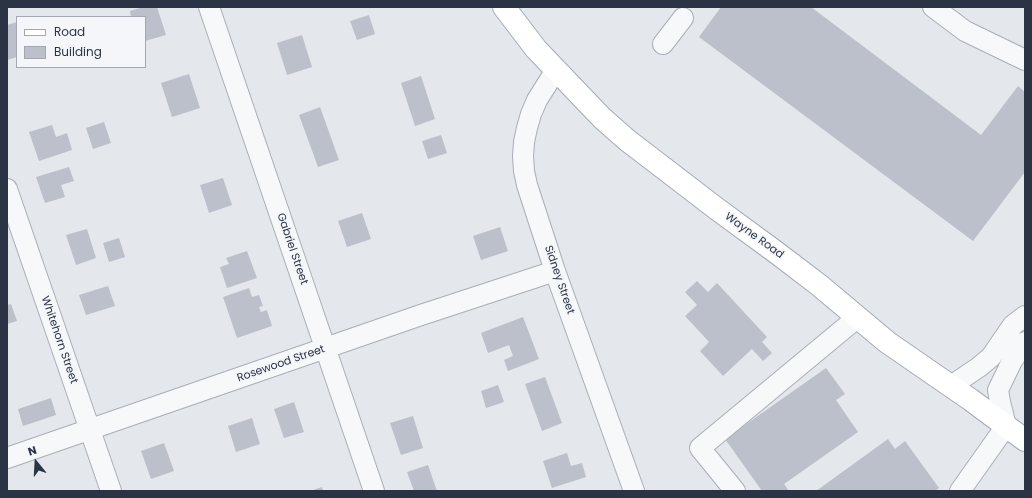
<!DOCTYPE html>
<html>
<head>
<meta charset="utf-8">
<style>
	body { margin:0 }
	#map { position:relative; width:1032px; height:498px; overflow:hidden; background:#e4e7ec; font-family:Poppins,sans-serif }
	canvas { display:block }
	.frame { position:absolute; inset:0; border:8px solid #2b3445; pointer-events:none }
	.legend { position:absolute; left:16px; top:16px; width:130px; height:52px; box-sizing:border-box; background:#f4f6f9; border:1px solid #a4a8b1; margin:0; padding:5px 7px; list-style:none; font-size:12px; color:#2b3445 }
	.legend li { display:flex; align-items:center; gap:8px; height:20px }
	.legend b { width:20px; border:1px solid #a4a8b1 }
	.north { position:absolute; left:16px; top:442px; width:40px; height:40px; -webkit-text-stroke:3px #f4f6f9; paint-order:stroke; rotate:342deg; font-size:11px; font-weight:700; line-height:16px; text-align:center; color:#2b3445 }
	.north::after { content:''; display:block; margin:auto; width:14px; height:18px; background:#2b3445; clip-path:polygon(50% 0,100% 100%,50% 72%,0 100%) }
</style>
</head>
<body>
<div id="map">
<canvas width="1032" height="498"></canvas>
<div class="frame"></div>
<ul class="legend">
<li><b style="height:5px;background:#fff"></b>Road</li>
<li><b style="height:11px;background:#bbc0ca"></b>Building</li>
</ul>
<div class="north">N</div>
</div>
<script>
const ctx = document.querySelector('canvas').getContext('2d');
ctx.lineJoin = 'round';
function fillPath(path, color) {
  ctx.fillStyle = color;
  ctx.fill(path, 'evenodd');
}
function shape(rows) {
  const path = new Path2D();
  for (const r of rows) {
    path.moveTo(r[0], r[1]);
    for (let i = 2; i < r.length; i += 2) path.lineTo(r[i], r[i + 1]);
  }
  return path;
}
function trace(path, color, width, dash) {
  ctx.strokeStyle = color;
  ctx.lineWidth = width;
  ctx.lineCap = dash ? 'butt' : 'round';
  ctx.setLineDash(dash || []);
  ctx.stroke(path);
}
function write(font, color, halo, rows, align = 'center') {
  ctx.font = font + ' Poppins,sans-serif';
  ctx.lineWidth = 3.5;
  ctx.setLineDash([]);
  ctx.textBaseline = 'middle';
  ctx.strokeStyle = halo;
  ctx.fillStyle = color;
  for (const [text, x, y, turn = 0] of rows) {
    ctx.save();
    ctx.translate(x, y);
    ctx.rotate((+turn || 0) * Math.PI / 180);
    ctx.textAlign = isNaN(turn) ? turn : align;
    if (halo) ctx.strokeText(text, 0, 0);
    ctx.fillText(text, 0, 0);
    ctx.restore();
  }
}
fillPath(shape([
	[143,7,157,7,166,35,145,41,145,17,131,17,130,11],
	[721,7,811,7,981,135,1018,86,1025,92,1025,172,973,241,699,37],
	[369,15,375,34,357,40,350,21],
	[17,22,17,57,7,60,7,25],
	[302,35,312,67,287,75,277,43],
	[189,74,200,108,172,117,161,83],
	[421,76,435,119,415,126,401,83],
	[320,107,339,160,318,167,299,115],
	[104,122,111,143,93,149,86,128],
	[52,125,56,137,67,133,72,150,39,161,29,132],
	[441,135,447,153,428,159,422,141],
	[69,167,74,181,61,185,65,197,45,203,36,177],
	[223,178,232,205,209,213,200,185],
	[362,213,371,239,347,247,338,221],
	[500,227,508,251,481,260,473,236],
	[87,229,96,258,76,265,66,235],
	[119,238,125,257,109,262,103,243],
	[247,251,257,278,227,288,220,267,229,264,226,258],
	[697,281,708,292,717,283,767,337,762,342,772,353,763,361,752,349,723,376,700,351,709,342,685,316,697,305,685,292],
	[108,286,115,306,86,315,79,295],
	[249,288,252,297,259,295,263,306,259,307,261,312,267,310,272,326,237,338,223,297],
	[11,304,17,321,7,324,7,305],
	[523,317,539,359,508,371,504,360,513,356,509,345,488,353,481,333],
	[826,368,845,394,836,400,858,432,784,484,789,491,762,491,725,439],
	[545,377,562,423,542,431,525,384],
	[498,385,504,402,486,408,481,391],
	[51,398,56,415,23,426,18,409],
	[294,402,304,432,284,438,274,409],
	[413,416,423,448,401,455,390,423],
	[252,418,260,444,236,452,228,426],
	[888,439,895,449,905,441,939,488,935,491,816,491],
	[164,443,174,471,151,479,141,451],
	[567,453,571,466,582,463,586,477,552,488,543,461],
	[428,465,437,491,414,491,407,472],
	[322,487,323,491,310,491]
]), '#bbc0ca');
const minor = shape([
	[209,7,374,491],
	[933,7,965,31,1025,60],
	[663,44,683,18],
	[556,70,537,100,531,114,527,128,524,142,523,156,524,171,527,185,555,271,634,491],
	[7,189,111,491],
	[951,386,979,367,991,357,1013,325,1025,316],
	[7,458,421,315,555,271],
	[735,491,700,448,858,317],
	[960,491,1006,426,1000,402,998,390,1012,361,1025,342]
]);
const major = shape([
	[504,7,536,49,602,118,627,140,717,209,777,253,819,285,887,342,971,400,1025,440]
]);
trace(minor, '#a9aeb7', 22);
trace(major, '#a3abb8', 24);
trace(minor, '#f7f8fa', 20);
trace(major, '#fff', 22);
write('11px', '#2b3445', '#f4f6f9', [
	["Wayne Road",754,236,36],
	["Gabriel Street",292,249,71],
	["Sidney Street",559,280,71],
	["Whitehorn Street",59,340,71],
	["Rosewood Street",281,364,-19]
]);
</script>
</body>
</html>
